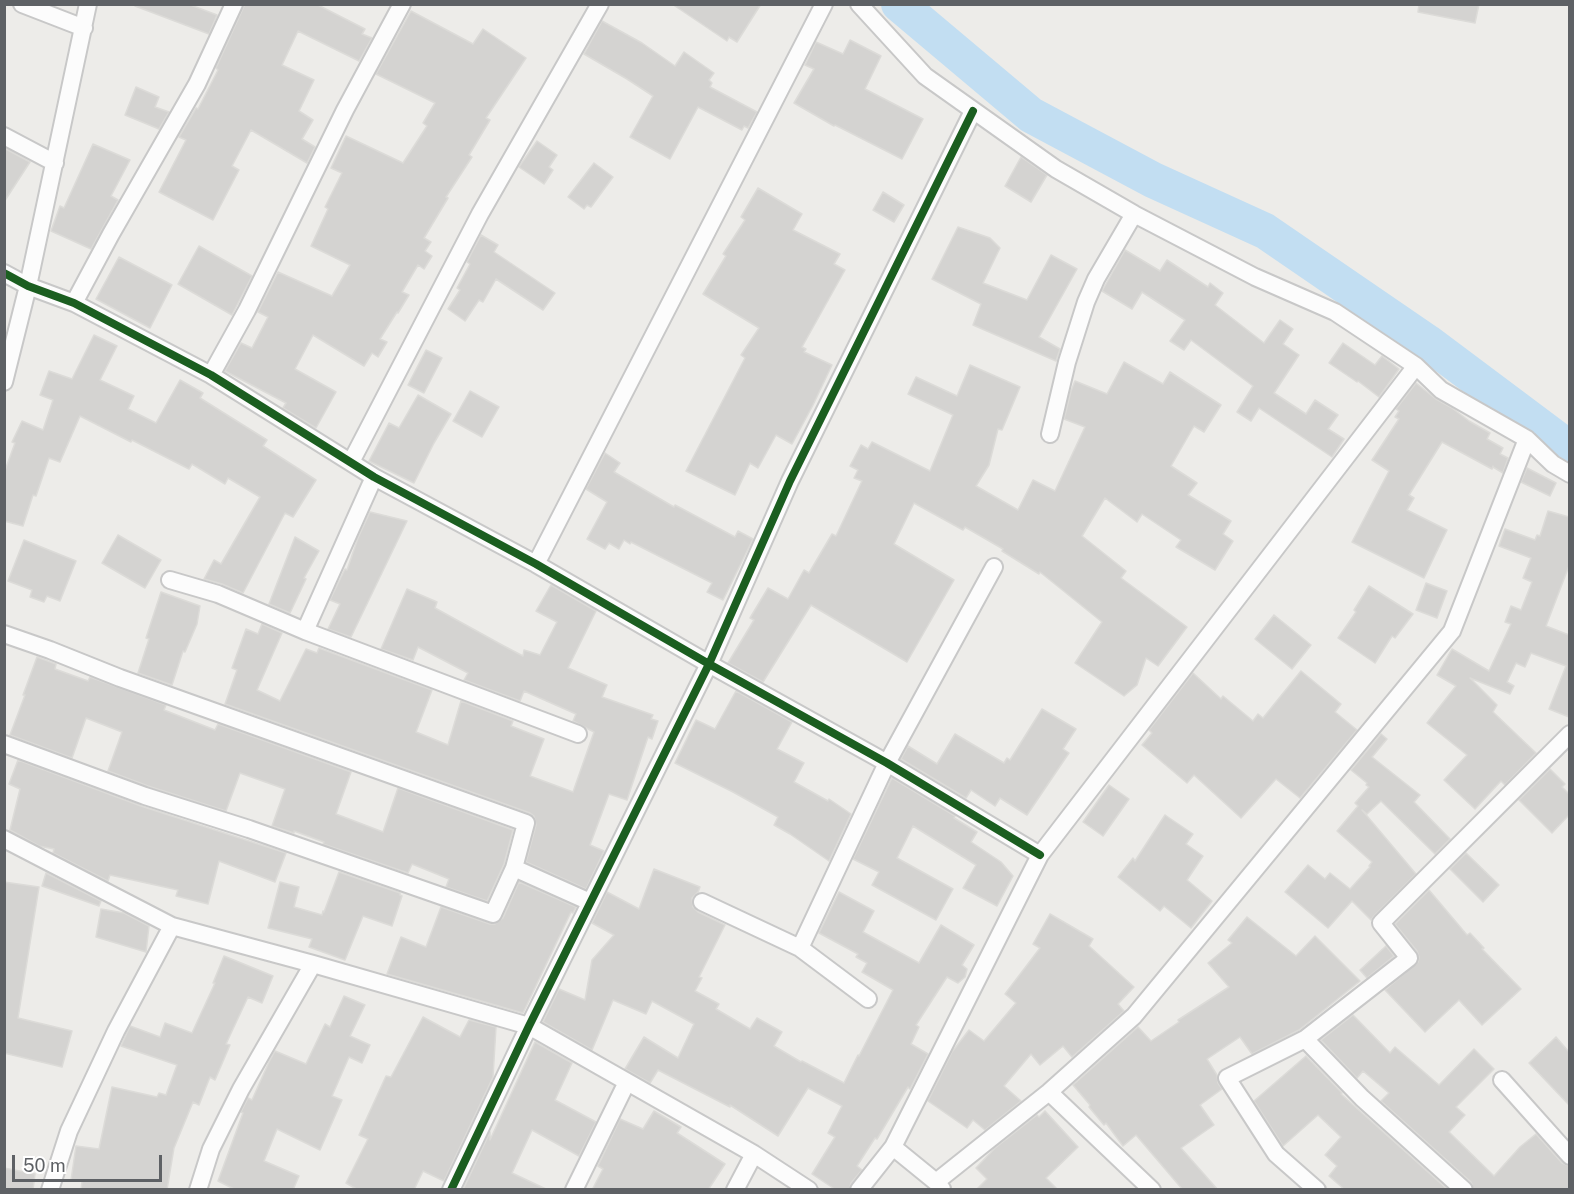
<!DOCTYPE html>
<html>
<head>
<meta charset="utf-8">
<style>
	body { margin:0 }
	#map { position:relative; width:1574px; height:1194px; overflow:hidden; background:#edece9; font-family:"Public Sans",sans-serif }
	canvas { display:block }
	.frame { position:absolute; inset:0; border:6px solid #5e6165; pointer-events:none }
	.scale { position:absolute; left:12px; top:1155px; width:150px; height:27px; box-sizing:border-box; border:3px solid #5e6165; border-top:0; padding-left:8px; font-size:18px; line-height:21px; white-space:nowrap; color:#5e6165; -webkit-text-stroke:4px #fff; paint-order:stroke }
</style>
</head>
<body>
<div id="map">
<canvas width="1574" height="1194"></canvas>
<div class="frame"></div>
<div class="scale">50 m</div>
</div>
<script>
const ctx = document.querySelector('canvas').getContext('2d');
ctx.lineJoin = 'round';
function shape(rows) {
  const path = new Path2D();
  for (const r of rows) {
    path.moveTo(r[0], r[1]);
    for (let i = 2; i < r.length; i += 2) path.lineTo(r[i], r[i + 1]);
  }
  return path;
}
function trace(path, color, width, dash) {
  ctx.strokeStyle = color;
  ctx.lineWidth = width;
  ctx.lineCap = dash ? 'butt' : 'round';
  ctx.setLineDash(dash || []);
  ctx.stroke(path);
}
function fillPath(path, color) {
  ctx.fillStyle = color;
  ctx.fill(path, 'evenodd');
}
trace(shape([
	[899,4,1031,115,1153,180,1265,231,1427,342,1570,449]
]), '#c2def2', 36);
const building = shape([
	[135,4,188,4,217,15,209,34,135,6,135,4],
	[245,4,316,4,365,29,362,34,372,38,359,61,298,31,282,65,314,80,299,111,313,120,302,139,315,147,307,163,251,130,232,166,239,170,213,220,159,192,186,140,179,137,196,108,198,109,218,70,216,68,245,4],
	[672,4,761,4,737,42,729,37,727,41,672,4],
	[1419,4,1479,4,1475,23,1418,12,1419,4],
	[411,11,473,44,483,29,526,58,486,118,490,120,469,155,472,157,446,197,448,198,424,238,431,242,425,251,432,256,424,269,418,265,402,292,409,295,398,313,397,312,380,339,387,342,378,357,372,353,364,366,313,335,295,369,336,392,316,428,283,408,286,403,225,371,241,343,252,348,268,317,258,312,278,272,332,296,350,265,311,246,328,209,325,207,342,173,331,168,346,136,403,163,427,126,423,123,435,103,376,74,411,11],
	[602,21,642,43,675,66,684,52,714,73,709,80,712,83,710,87,757,112,748,128,744,126,742,130,698,107,670,159,630,137,653,96,627,79,584,54,602,21],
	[850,40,881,56,865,89,923,119,902,159,835,125,834,126,794,103,814,69,805,65,816,42,843,54,850,40],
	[136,87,159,97,155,107,169,112,159,129,125,115,136,87],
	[537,141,557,155,549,167,553,170,544,184,519,167,537,141],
	[93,144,130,160,111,196,118,200,91,249,51,231,60,206,64,208,93,144],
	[4,148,30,162,4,202,4,148],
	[1021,157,1047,175,1031,202,1005,186,1021,157],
	[594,163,613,177,591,207,587,205,584,209,568,197,594,163],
	[758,188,802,214,793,230,840,254,834,264,845,270,802,347,806,349,804,352,832,365,813,405,792,444,776,435,758,468,750,463,735,495,686,471,745,358,741,355,759,328,703,294,726,256,723,254,745,220,741,217,758,188],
	[883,192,904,205,894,222,873,210,883,192],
	[958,227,990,238,1000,248,983,283,1027,300,1051,255,1077,269,1039,337,1060,349,1056,361,973,325,981,304,932,279,958,227],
	[481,235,498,245,494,252,555,293,543,310,496,279,483,302,479,300,465,321,448,309,460,290,457,288,470,264,467,262,481,235],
	[199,246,252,276,232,315,178,284,199,246],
	[1125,250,1160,271,1167,260,1208,287,1210,283,1223,293,1215,305,1264,343,1280,320,1293,329,1283,344,1299,355,1274,393,1306,414,1315,400,1338,415,1328,429,1344,439,1332,457,1259,408,1251,421,1237,412,1253,386,1191,340,1184,350,1170,341,1185,320,1142,292,1132,309,1102,291,1125,250],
	[119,257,172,285,150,328,96,299,119,257],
	[94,335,117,346,100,380,134,396,128,409,156,423,180,380,203,393,200,398,267,440,263,446,316,480,293,517,285,513,243,593,222,584,204,579,214,560,221,564,260,497,228,478,225,484,192,464,189,469,132,440,131,442,80,416,60,462,49,458,36,496,33,495,23,526,4,521,4,473,15,443,12,442,22,421,43,430,53,400,40,395,49,371,72,379,94,335],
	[1343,343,1375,365,1382,356,1399,369,1379,397,1358,381,1357,382,1329,363,1343,343],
	[426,350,442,358,424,393,408,385,426,350],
	[1124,362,1163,384,1170,372,1221,405,1204,432,1194,426,1171,466,1197,483,1188,495,1231,521,1223,534,1233,541,1215,570,1176,547,1181,540,1142,514,1137,522,1105,498,1082,536,1126,571,1121,578,1187,627,1158,666,1146,658,1137,685,1124,696,1075,663,1102,622,1040,572,1039,574,1002,551,1003,549,965,527,963,530,914,503,894,544,954,580,907,662,811,605,763,682,728,663,754,620,750,618,768,588,788,599,804,570,809,573,832,534,836,536,862,481,854,478,858,470,850,466,861,445,868,449,872,442,930,471,953,415,908,394,916,377,957,396,970,365,1020,387,1002,430,998,429,989,465,976,486,1018,510,1033,480,1055,491,1085,427,1064,419,1071,391,1075,381,1107,394,1124,362],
	[1416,383,1436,399,1452,408,1469,421,1490,433,1487,439,1503,448,1500,454,1508,458,1503,473,1493,467,1493,466,1492,469,1442,442,1409,495,1414,498,1407,510,1447,530,1424,578,1352,542,1389,471,1372,460,1399,419,1395,417,1399,411,1396,409,1416,383],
	[470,391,499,407,482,437,453,421,470,391],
	[418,395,451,414,434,443,414,483,369,461,389,423,399,428,418,395],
	[605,453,620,463,614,472,674,507,675,505,735,537,738,531,753,539,723,600,707,592,712,583,631,542,630,544,624,540,619,549,609,543,605,549,587,539,607,502,586,489,605,453],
	[1527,468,1556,483,1550,496,1521,482,1527,468],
	[1548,511,1569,517,1569,566,1546,626,1569,635,1569,717,1549,709,1566,666,1531,653,1525,667,1516,663,1507,682,1514,686,1510,694,1470,678,1497,705,1493,712,1536,753,1505,785,1501,781,1475,809,1444,780,1467,755,1427,723,1456,686,1437,675,1452,649,1489,671,1511,624,1505,622,1511,606,1521,610,1532,582,1523,578,1531,558,1499,546,1505,529,1535,540,1537,535,1540,536,1548,511],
	[370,512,407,521,351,637,328,629,340,604,330,600,345,569,347,570,358,538,370,512],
	[118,535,161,560,145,588,102,563,118,535],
	[295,537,319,551,304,578,306,579,290,613,269,604,295,537],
	[24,540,76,561,60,601,47,596,44,602,30,597,32,590,8,581,24,540],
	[1426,583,1447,591,1437,618,1416,610,1426,583],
	[551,585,596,611,568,668,607,685,602,697,653,715,651,719,658,721,652,739,648,737,627,800,609,794,590,845,604,851,586,889,526,862,536,825,534,816,530,813,225,704,237,670,232,668,246,629,258,634,262,624,282,633,257,690,280,701,306,649,317,653,319,648,432,690,416,732,448,745,461,701,513,721,511,726,544,739,530,776,573,792,594,732,573,721,576,714,524,691,520,701,464,680,468,673,418,647,413,660,381,649,407,589,437,602,435,608,502,645,523,656,524,650,540,655,557,622,536,611,551,585],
	[1369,586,1413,614,1395,638,1392,636,1375,663,1338,638,1356,612,1354,610,1369,586],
	[161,592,200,606,197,624,185,652,183,651,172,685,138,673,149,639,146,638,161,592],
	[1274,615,1311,645,1292,669,1255,639,1274,615],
	[37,657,56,664,55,669,88,681,90,677,166,705,164,710,215,730,218,724,351,772,336,814,383,832,398,788,513,830,504,864,487,901,446,887,449,879,412,864,408,873,323,844,324,842,294,831,294,833,272,826,285,789,240,773,226,811,148,786,108,771,122,732,86,718,72,758,10,735,25,695,23,695,37,657],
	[1301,671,1341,704,1335,712,1357,730,1300,798,1276,779,1241,818,1194,775,1187,783,1142,745,1152,733,1149,730,1193,673,1221,699,1223,696,1253,721,1258,714,1263,718,1301,671],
	[736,691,792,722,777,749,804,763,794,782,828,801,829,799,851,814,829,861,790,834,774,825,778,817,733,792,675,763,696,720,715,729,736,691],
	[1042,709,1076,729,1063,749,1069,753,1027,815,1000,798,995,806,971,790,966,798,901,759,908,746,937,764,955,734,1004,763,1007,758,1010,760,1042,709],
	[1381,734,1387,739,1372,757,1420,795,1414,802,1450,839,1435,854,1381,801,1367,814,1362,810,1416,874,1374,916,1371,920,1352,901,1328,928,1285,892,1308,865,1325,879,1330,873,1350,889,1370,867,1369,866,1372,862,1337,831,1358,806,1355,803,1369,787,1366,785,1367,783,1351,770,1381,734],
	[18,760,141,806,286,853,275,882,219,861,208,904,176,896,178,890,110,875,108,881,53,853,54,849,39,846,10,830,20,789,9,784,18,760],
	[1550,769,1565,784,1562,787,1569,794,1569,815,1552,833,1519,800,1550,769],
	[892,778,955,816,954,818,977,832,971,842,1001,862,1013,876,997,906,963,888,976,865,913,826,897,858,953,889,936,920,872,885,879,872,853,859,892,778],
	[1109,785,1129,799,1103,836,1083,822,1109,785],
	[1165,815,1193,834,1186,844,1203,856,1187,880,1212,901,1191,928,1164,906,1160,911,1118,877,1133,858,1135,861,1165,815],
	[1466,853,1499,885,1483,902,1450,869,1466,853],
	[654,869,700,887,698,892,692,898,693,907,698,912,725,925,699,977,702,978,695,991,719,1004,716,1009,750,1029,757,1018,782,1032,774,1046,801,1062,802,1061,844,1083,858,1055,859,1056,893,990,862,972,867,963,856,957,858,954,819,933,839,892,874,911,863,932,919,963,941,925,974,945,962,965,967,969,965,977,958,983,947,977,916,1025,919,1027,911,1044,928,1054,910,1089,908,1087,877,1139,875,1138,857,1166,862,1170,851,1183,849,1190,836,1190,812,1174,835,1137,828,1133,842,1106,808,1088,778,1136,730,1105,730,1107,658,1070,650,1083,625,1069,644,1037,678,1058,694,1024,652,1001,646,1014,613,1000,592,1050,543,1022,559,989,585,1000,592,960,614,935,592,923,607,892,639,909,654,869],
	[339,872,400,893,400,895,402,896,392,926,363,916,345,960,309,947,312,939,268,928,280,882,299,887,294,907,322,915,323,911,324,912,339,872],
	[46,873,101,901,99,906,42,886,46,873],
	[4,882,39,887,18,1018,72,1031,62,1067,4,1053,4,882],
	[519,882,576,907,573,913,571,912,523,1013,387,974,401,937,426,947,441,907,490,924,495,924,503,918,519,882],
	[1429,890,1467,935,1470,933,1484,948,1482,949,1521,989,1482,1025,1459,1000,1425,1032,1385,990,1418,962,1419,957,1417,951,1395,924,1429,890],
	[101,909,124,913,149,926,146,952,96,937,101,909],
	[1050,914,1093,939,1089,946,1134,987,1118,1004,1124,1011,1072,1057,1063,1046,1040,1065,1031,1054,1004,1086,1021,1101,985,1130,973,1120,967,1128,928,1101,952,1052,969,1030,984,1041,1016,1003,1005,994,1040,948,1033,944,1050,914],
	[1247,917,1296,956,1315,936,1360,981,1299,1030,1252,1054,1240,1037,1207,1059,1217,1075,1218,1083,1222,1089,1200,1105,1214,1125,1181,1148,1218,1190,1183,1190,1136,1135,1123,1146,1106,1123,1104,1125,1089,1107,1090,1105,1073,1085,1138,1027,1151,1041,1179,1022,1178,1020,1229,987,1208,963,1232,943,1228,940,1247,917],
	[1386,946,1394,956,1367,978,1360,970,1386,946],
	[224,956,273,976,262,1003,248,997,226,1044,230,1045,215,1080,210,1077,199,1105,193,1102,174,1148,167,1190,81,1190,82,1181,71,1180,76,1146,99,1149,112,1087,157,1097,159,1093,166,1095,177,1065,121,1046,130,1026,160,1037,165,1023,192,1033,215,983,213,983,224,956],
	[344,996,365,1005,350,1036,370,1045,362,1063,349,1057,332,1096,342,1100,320,1150,277,1129,264,1161,299,1176,293,1190,236,1190,218,1181,243,1113,241,1112,248,1098,252,1100,269,1062,275,1051,306,1064,325,1024,330,1027,344,996],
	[1353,1015,1390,1053,1395,1047,1439,1085,1474,1049,1494,1069,1456,1107,1465,1115,1449,1132,1494,1176,1520,1147,1536,1134,1562,1163,1569,1166,1569,1190,1474,1190,1471,1182,1381,1101,1389,1093,1363,1071,1357,1078,1321,1040,1353,1015],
	[423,1017,460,1037,469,1020,496,1027,493,1077,444,1181,423,1171,414,1190,358,1190,346,1183,368,1139,359,1135,386,1076,391,1077,423,1017],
	[1556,1037,1569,1052,1569,1105,1529,1063,1556,1037],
	[535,1042,572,1063,555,1100,596,1122,579,1156,532,1130,512,1173,548,1190,463,1190,490,1132,490,1140,535,1042],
	[1306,1056,1342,1093,1341,1094,1448,1190,1345,1190,1329,1176,1337,1166,1325,1155,1341,1137,1318,1115,1283,1146,1254,1101,1306,1056],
	[654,1111,681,1127,677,1133,725,1164,708,1190,592,1190,603,1169,598,1166,620,1119,643,1129,654,1111],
	[1045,1111,1078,1147,1046,1178,1058,1190,976,1190,987,1179,976,1168,995,1148,1037,1115,1039,1117,1045,1111],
	[4,1168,35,1174,33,1190,4,1190,4,1168]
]);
fillPath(building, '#d4d3d1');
trace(building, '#dcdbd8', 1.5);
const street = shape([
	[22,4,84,28],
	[859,4,925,76,1056,169,1134,214,1255,277,1335,312,1416,366,1441,390,1527,439,1553,464,1570,474],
	[4,136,55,163],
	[4,273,28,286,74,303,211,375,374,477,536,564,709,664,887,763,1040,855],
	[74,303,111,234,197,84,234,4],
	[211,375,247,310,345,110,402,4],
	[4,382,28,286,88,4],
	[1050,434,1067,362,1086,302,1096,279,1134,214],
	[351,462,480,214,600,4],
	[536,564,824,4],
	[170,580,218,594,305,631,578,734],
	[305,631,374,477],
	[4,634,50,650,120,678,526,823,514,868,493,914,249,829,145,796,4,744],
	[4,839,172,926,313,964,529,1026,754,1154,809,1190],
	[514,868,590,902],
	[702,902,800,948,868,999],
	[800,948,887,763,994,567],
	[1305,1039,1362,1098,1464,1190],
	[1502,1080,1570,1156],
	[1049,1092,1152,1190],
	[893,1147,936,1182,942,1189],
	[936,1182,1049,1092,1134,1016,1452,631,1527,439],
	[50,1190,69,1131,116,1031,172,926],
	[198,1190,211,1149,241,1089,313,964],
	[451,1190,529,1026,709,664,790,481,973,111],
	[574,1190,627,1082],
	[735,1190,754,1154],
	[859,1190,893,1147,1040,855,1416,366],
	[1317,1190,1276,1154,1227,1078,1305,1039,1409,958,1381,923,1570,734]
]);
trace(street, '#c8c8c8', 20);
trace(street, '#fcfcfc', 16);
trace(shape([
	[4,273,28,286,74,303,211,375,374,477,536,564,709,664,887,763,1040,855],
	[451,1190,529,1026,709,664,790,481,973,111]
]), '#1b5e20', 8);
</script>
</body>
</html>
